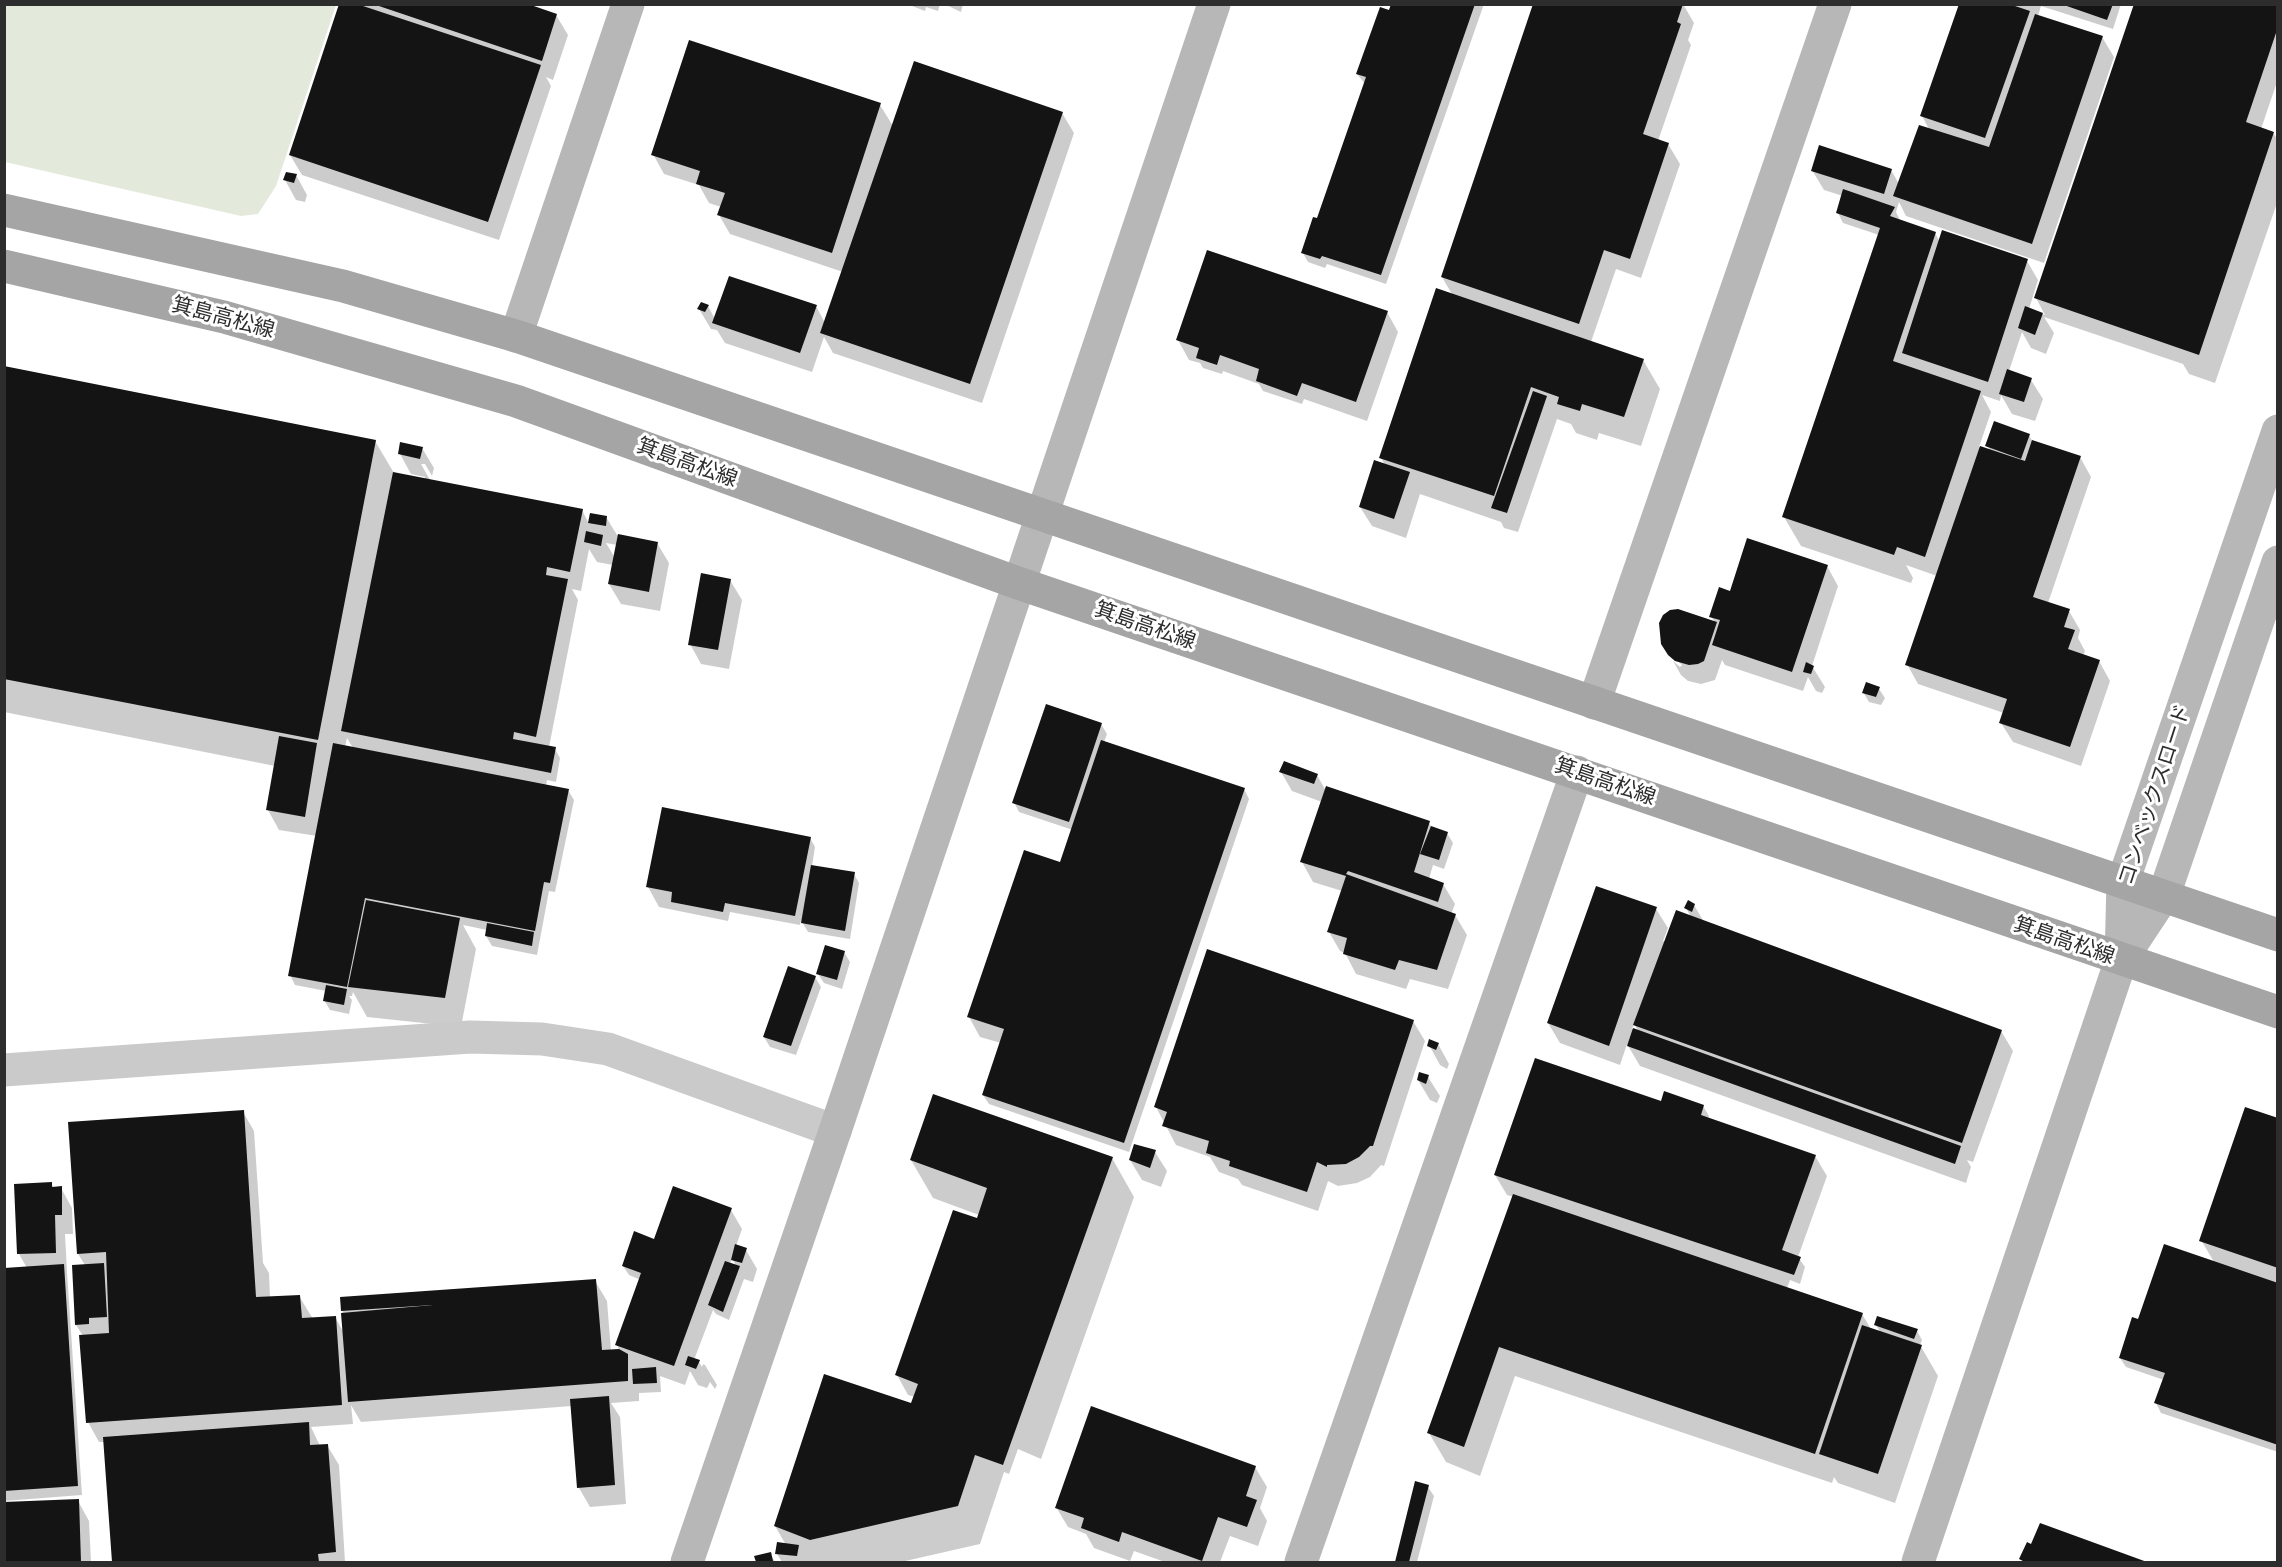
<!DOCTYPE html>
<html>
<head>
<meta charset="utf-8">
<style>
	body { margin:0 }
	#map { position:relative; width:2282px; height:1567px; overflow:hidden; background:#fff; font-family:"Noto Sans",sans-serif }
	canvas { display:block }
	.frame { position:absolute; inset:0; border:6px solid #2d2d2d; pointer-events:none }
</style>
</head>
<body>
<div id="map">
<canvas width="2282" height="1567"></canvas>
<div class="frame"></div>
</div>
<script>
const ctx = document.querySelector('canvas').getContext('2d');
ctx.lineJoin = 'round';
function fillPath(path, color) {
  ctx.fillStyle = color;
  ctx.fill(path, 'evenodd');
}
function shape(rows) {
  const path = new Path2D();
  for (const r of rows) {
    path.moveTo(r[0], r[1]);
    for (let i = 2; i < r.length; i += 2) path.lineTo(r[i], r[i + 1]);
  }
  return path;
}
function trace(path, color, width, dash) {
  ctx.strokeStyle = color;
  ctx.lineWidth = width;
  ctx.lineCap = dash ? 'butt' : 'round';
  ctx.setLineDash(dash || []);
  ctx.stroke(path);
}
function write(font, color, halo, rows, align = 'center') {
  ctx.font = font + ' "Noto Sans","Noto Sans JP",sans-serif';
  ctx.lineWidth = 6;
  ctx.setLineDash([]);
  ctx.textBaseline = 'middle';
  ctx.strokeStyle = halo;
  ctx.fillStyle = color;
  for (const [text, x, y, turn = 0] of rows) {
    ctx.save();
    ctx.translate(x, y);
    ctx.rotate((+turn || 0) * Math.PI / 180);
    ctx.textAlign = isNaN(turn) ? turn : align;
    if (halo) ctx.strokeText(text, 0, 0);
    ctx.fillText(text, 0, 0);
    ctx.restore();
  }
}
fillPath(shape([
	[5,4,336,4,336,5,276,186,258,214,241,216,5,162]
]), '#e4eadb');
fillPath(shape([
	[341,4,524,4,556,15,568,35,553,80,546,77,551,86,499,240,302,175,290,155],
	[907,4,940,4,938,11,926,7,925,11],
	[944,4,963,4,961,12],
	[1392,4,1484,4,1386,284,1327,264,1325,268,1308,262,1303,253,1318,220,1365,84,1357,74],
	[1534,4,1683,4,1694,23,1688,40,1691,45,1658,141,1668,144,1680,164,1641,278,1616,269,1591,342,1643,360,1660,389,1641,446,1599,433,1597,440,1576,433,1571,424,1557,419,1518,532,1504,528,1501,522,1420,494,1406,538,1372,526,1360,507,1385,465,1381,458,1453,296,1442,277],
	[1961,4,2121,4,2113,29,2041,6,2038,16,2102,37,2114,57,2044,263,1906,216,1899,202,1896,212,1899,218,1898,221,1935,233,1940,242,2027,261,2038,280,2029,309,2045,315,2036,298,2278,4,2278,79,2261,129,2273,133,2278,140,2278,200,2215,383,2189,374,2183,364,2044,317,2054,333,2046,354,2031,348,2022,332,2009,371,2031,380,2043,399,2035,421,2012,414,2001,395,2000,401,1982,395,1991,412,1979,447,1990,451,1987,445,2029,435,2033,442,2080,457,2091,477,2048,603,2069,611,2080,630,2078,638,2085,651,2083,656,2099,661,2110,681,2081,766,2013,742,2001,723,2004,713,1918,684,1907,664,1937,576,1906,565,1913,578,1911,583,1801,546,1784,517,1879,235,1843,223,1838,213,1843,196,1824,190,1812,170,1891,170,1899,184,1930,131,1922,116],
	[880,105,893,126,1062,113,1074,133,982,403,833,353,824,337,812,372,725,343,717,330,711,329,699,309,708,306,715,319,816,306,825,323,843,272,730,234,719,215,721,207,709,203,699,185,664,174,653,154],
	[296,175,307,195,305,202,296,200,285,180],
	[1387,312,1398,332,1367,421,1304,399,1302,404,1263,391,1259,384,1223,371,1222,374,1203,368,1200,363,1189,360,1178,340],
	[4,368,375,441,394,473,424,479,425,477,411,474,400,454,422,448,434,468,432,476,425,464,421,464,430,480,582,510,589,524,591,514,606,517,617,535,657,543,669,563,660,611,621,604,609,584,613,565,597,562,589,549,581,591,572,589,578,600,549,747,555,749,560,758,556,782,547,780,546,786,568,790,574,800,555,892,549,891,537,955,492,946,486,936,487,930,463,925,476,949,461,1027,367,1017,353,992,352,996,349,996,352,1000,349,1014,330,1010,324,1000,326,991,295,985,290,975,317,836,279,830,268,810,275,766,4,712],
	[606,543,617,545,615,558],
	[347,738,353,748,345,747],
	[1827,566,1838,586,1812,666,1825,687,1822,693,1816,691,1808,677,1803,691,1725,665,1722,660,1715,680,1701,684,1688,681,1681,675,1673,661,1680,667,1682,665,1671,655,1715,623,1711,616,1728,592],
	[730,580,742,600,729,669,701,664,690,644],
	[1867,684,1879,689,1885,698,1881,705,1869,702,1863,692],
	[1101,724,1107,734,1104,742,1244,789,1249,799,1129,1152,989,1104,983,1095,1001,1043,980,1037,969,1017,1060,866,1073,830,1019,812,1014,802],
	[1281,772,1317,775,1326,791,1429,823,1432,828,1447,833,1453,843,1444,869,1433,865,1429,879,1443,884,1455,904,1451,914,1455,915,1467,935,1448,989,1410,979,1406,989,1356,974,1345,953,1340,951,1329,932,1342,891,1313,882,1302,862,1322,802,1292,791],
	[810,838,815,847,812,866,854,874,859,883,850,939,808,932,801,920,800,925,730,912,728,921,659,907,648,887],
	[1694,905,1704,922,2001,1031,2013,1051,1973,1162,1967,1160,1971,1167,1966,1183,1640,1066,1627,1044,1620,1065,1560,1043,1548,1023,1656,909,1668,928,1663,941,1666,942,1691,917,1686,908],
	[1634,1024,1639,1032,1632,1029],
	[844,952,850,962,842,989,824,983,818,974],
	[815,977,821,987,796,1055,770,1047,764,1037],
	[1413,1021,1425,1041,1384,1166,1381,1165,1370,1177,1357,1183,1338,1186,1328,1181,1318,1211,1242,1185,1238,1179,1219,1172,1210,1157,1176,1145,1156,1107],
	[1438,1044,1449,1064,1447,1069,1440,1065,1429,1045],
	[1428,1077,1440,1096,1437,1103,1430,1100,1418,1080],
	[1662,1103,1703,1106,1709,1116,1708,1119,1815,1156,1827,1176,1798,1257,1805,1267,1800,1284,1790,1280,1787,1288,1862,1314,1871,1329,1880,1332,1876,1325,1917,1331,1922,1340,1920,1345,1938,1376,1895,1503,1838,1483,1834,1477,1832,1483,1515,1376,1480,1476,1446,1462,1429,1433,1514,1197,1507,1195,1495,1175],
	[243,1112,254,1131,263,1263,269,1273,270,1298,299,1296,313,1319,335,1317,344,1333,342,1298,595,1281,607,1301,611,1351,620,1351,617,1345,641,1280,629,1275,623,1266,652,1240,731,1210,742,1229,736,1246,746,1250,757,1269,753,1282,744,1279,729,1320,716,1314,713,1310,694,1360,699,1362,702,1367,703,1364,705,1365,717,1385,715,1389,710,1382,707,1388,698,1385,690,1371,685,1385,660,1376,661,1392,639,1393,639,1401,611,1403,620,1417,626,1504,590,1507,579,1488,572,1406,361,1422,351,1405,353,1424,311,1427,320,1446,327,1445,339,1465,345,1562,113,1562,105,1442,99,1442,88,1422,83,1336,76,1325,85,1265,78,1254],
	[732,1258,736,1266,730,1264],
	[2278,1120,2278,1452,2161,1413,2156,1403,2164,1380,2126,1367,2120,1358,2139,1321,2214,1262,2201,1240],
	[1155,1152,1167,1171,1161,1187,1142,1180,1130,1160],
	[1112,1158,1134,1197,1041,1459,1018,1449,1009,1474,1004,1472,980,1544,901,1562,782,1562,777,1554,786,1545,775,1526,911,1408,915,1397,908,1395,897,1375,979,1215,933,1198,911,1160],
	[51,1183,54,1188,61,1188,72,1208,73,1234,65,1234,67,1272,82,1495,4,1501,4,1269,27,1268,19,1254],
	[1255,1467,1267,1487,1260,1508,1267,1521,1258,1546,1230,1536,1220,1562,1165,1562,1134,1551,1130,1561,1094,1548,1086,1534,1068,1527,1056,1507],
	[1416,1483,1428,1487,1434,1496,1417,1562,1397,1562],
	[78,1501,89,1521,91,1562,4,1562,4,1504],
	[2041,1525,2143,1562,2023,1562,2021,1559,2032,1546],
	[770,1553,775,1562,758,1562,756,1557]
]), '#0003');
fillPath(shape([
	[339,4,357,4,541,65,488,222,289,155],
	[373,4,528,4,557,14,542,61],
	[1391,4,1475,4,1381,275,1322,256,1320,259,1301,253,1313,217,1317,218,1366,77,1356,74,1380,7,1389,10],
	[1533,4,1683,4,1677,22,1681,24,1643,134,1669,143,1630,259,1604,250,1579,324,1441,277],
	[1959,4,2009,4,2030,11,1985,138,1920,116],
	[2061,4,2113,4,2107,20],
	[2134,4,2278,4,2278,27,2246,122,2274,132,2199,355,2034,298],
	[2035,14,2103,36,2032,244,1893,196,1919,125,1989,147],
	[689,40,881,103,832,253,717,215,725,193,696,184,700,171,651,155],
	[914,61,1063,112,970,384,820,333],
	[1819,145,1892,169,1884,194,1811,171],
	[286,172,297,174,294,183,283,180],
	[1843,189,1895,207,1890,216,1936,232,1893,361,1981,391,1925,557,1897,547,1894,555,1782,517,1880,228,1836,213],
	[1942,230,2028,259,1988,382,1902,353],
	[1207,250,1388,311,1356,402,1302,383,1297,396,1256,381,1259,369,1220,355,1217,365,1196,358,1199,348,1176,340],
	[729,276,817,305,800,353,712,323],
	[1436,288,1644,359,1624,417,1582,404,1580,411,1557,404,1559,397,1531,387,1494,496,1379,458],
	[701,302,709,305,705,312,697,309],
	[2025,306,2043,313,2035,335,2018,328],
	[4,366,376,440,318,740,4,679],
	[2007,369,2032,378,2024,402,1999,394],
	[1533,391,1547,396,1507,513,1491,508],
	[1994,421,2030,434,2021,459,1985,446],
	[2032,440,2081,456,2033,597,2070,609,2064,627,2075,630,2068,649,2100,660,2070,747,1999,723,2007,699,1905,665,1980,446,2025,461],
	[400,442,423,447,420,459,398,454],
	[1374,460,1410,472,1394,519,1359,507],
	[393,472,583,509,570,572,547,567,546,575,568,579,536,737,514,732,513,739,556,747,551,773,341,731],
	[590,513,607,516,606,526,588,523],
	[586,531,603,535,601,546,584,542],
	[618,534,658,542,649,592,608,584],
	[1747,538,1828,565,1792,672,1712,645,1720,620,1709,617,1719,587,1730,591],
	[701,573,731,579,718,650,688,645],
	[1678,609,1717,622,1704,661,1698,664,1689,665,1675,661,1668,655,1661,644,1659,623,1663,615,1670,610],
	[1806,662,1814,666,1811,674,1803,672],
	[1866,682,1880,687,1876,697,1862,693],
	[1046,704,1102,723,1069,822,1012,803],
	[279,736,317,743,305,817,266,810],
	[1101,740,1245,788,1124,1143,982,1095,1004,1029,967,1017,1024,850,1060,862],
	[333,743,569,789,550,883,544,882,535,931,365,898,347,987,288,976],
	[1284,761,1318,774,1314,784,1279,772],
	[1326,786,1430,821,1414,872,1444,883,1438,902,1348,871,1346,874,1456,914,1437,970,1399,960,1395,970,1343,954,1347,938,1327,932,1346,876,1300,862],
	[662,807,811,837,795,916,725,903,723,912,671,902,672,892,646,887],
	[1431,826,1448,832,1439,860,1420,854],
	[811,865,855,872,845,931,801,923],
	[1596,886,1657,907,1609,1046,1547,1023],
	[366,900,460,918,445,998,348,987],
	[1688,900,1695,904,1692,912,1684,908],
	[1676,910,2002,1030,1962,1143,1633,1025],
	[487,923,534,932,532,946,485,936],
	[825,945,845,951,837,980,816,974],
	[1207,949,1414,1020,1373,1146,1370,1146,1359,1157,1346,1164,1327,1165,1327,1167,1317,1162,1307,1192,1229,1166,1230,1161,1206,1153,1209,1141,1162,1126,1167,1112,1154,1107],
	[788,966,816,976,791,1046,763,1037],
	[326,985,347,989,344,1005,323,1001],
	[1633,1028,1961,1146,1955,1164,1627,1046],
	[1429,1039,1439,1043,1436,1050,1427,1046],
	[1535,1058,1661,1101,1664,1091,1704,1105,1701,1115,1816,1155,1782,1250,1801,1257,1794,1275,1494,1175],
	[1419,1072,1429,1075,1426,1084,1417,1080],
	[933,1094,1113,1157,1003,1465,975,1455,958,1506,810,1540,774,1526,824,1374,911,1403,918,1384,895,1375,953,1210,977,1218,987,1188,910,1160],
	[2245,1107,2278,1118,2278,1268,2199,1241],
	[244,1110,256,1297,300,1295,302,1318,336,1316,342,1405,86,1423,79,1335,109,1333,106,1252,77,1254,68,1122],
	[1134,1144,1156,1150,1150,1168,1129,1160],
	[52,1182,52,1187,62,1186,62,1215,55,1215,56,1253,17,1254,14,1184],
	[673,1186,732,1208,674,1366,615,1345,641,1273,622,1266,634,1231,654,1239],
	[1513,1194,1863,1313,1815,1454,1499,1347,1464,1447,1427,1433],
	[735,1244,747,1248,742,1263,731,1260],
	[2164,1244,2278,1283,2278,1445,2154,1403,2165,1373,2119,1358,2132,1317,2138,1319],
	[725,1261,740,1266,723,1312,708,1305],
	[104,1263,107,1317,89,1318,89,1324,75,1325,72,1265],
	[64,1264,78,1486,4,1491,4,1268],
	[596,1279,602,1350,619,1349,628,1354,628,1381,348,1402,341,1313,433,1305,341,1311,340,1297],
	[1877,1316,1918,1329,1914,1339,1874,1325],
	[1862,1325,1922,1345,1878,1474,1819,1454],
	[688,1356,700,1360,696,1369,685,1365],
	[656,1367,657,1383,633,1384,632,1369],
	[609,1396,615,1485,577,1488,570,1399],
	[1091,1406,1256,1466,1246,1496,1257,1500,1247,1527,1218,1517,1202,1561,1122,1532,1119,1542,1081,1528,1084,1518,1055,1508],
	[309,1422,310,1445,328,1444,336,1552,318,1554,319,1562,112,1562,103,1437],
	[1415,1481,1429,1485,1409,1562,1395,1562],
	[79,1499,81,1562,4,1562,4,1502],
	[2040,1523,2147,1562,2025,1562,2019,1559,2027,1542,2031,1544],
	[777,1542,799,1545,797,1556,775,1554],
	[771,1552,773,1561,756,1562,754,1556]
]), '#141414');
trace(shape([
	[4,1070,470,1037,542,1039,608,1049,835,1131]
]), '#cacaca', 33);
trace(shape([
	[516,336,628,4],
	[1594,703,1835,4],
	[2121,960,2123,882,2278,431],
	[687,1562,835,1131,1214,4],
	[1301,1562,1577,772],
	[1918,1562,2121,960,2164,895,2278,562]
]), '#b7b7b7', 33);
trace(shape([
	[4,210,343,286,516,336,2278,935],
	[4,266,224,317,516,401,1018,583,2278,1012]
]), '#a5a5a5', 33);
write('21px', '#2d2d2d', '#fff', [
	["箕島高松線",223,318,15],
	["箕島高松線",687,463,20],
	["箕島高松線",1145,626,19],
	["箕島高松線",1605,782,19],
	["コンベックスロード",2155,795,-72],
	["箕島高松線",2064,941,19]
]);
</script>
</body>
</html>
